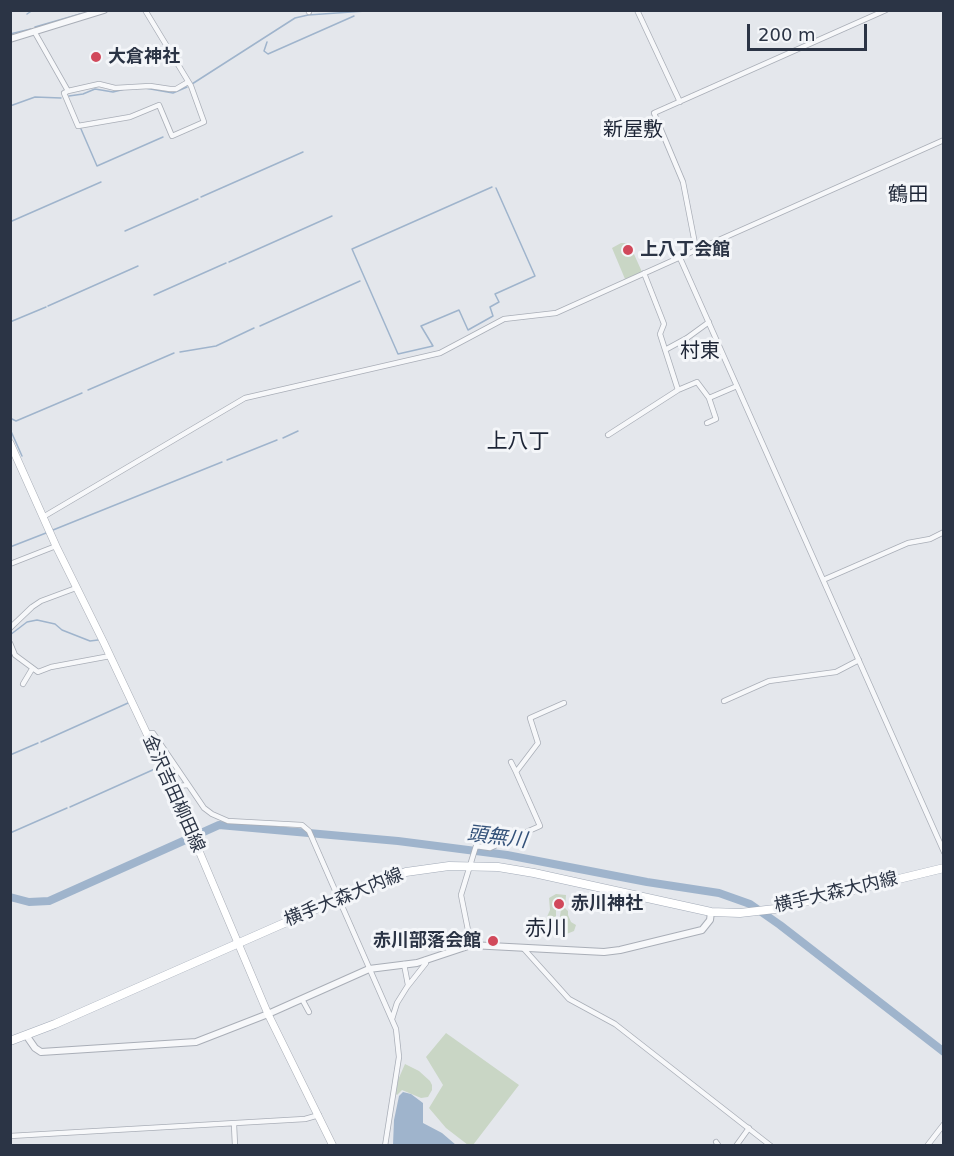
<!DOCTYPE html>
<html>
<head>
<meta charset="utf-8">
<style>
	body { margin:0 }
	#map { position:relative; width:954px; height:1156px; overflow:hidden; background:#e4e7ec; font-family:"DejaVu Sans",sans-serif }
	canvas { display:block }
	.frame { position:absolute; inset:0; border:12px solid #2b3445; pointer-events:none }
	.scale { position:absolute; left:747px; top:24px; width:120px; height:27px; box-sizing:border-box; border:3px solid #2b3445; border-top:0; padding-left:8px; font-size:18px; line-height:21px; white-space:nowrap; color:#2b3445; -webkit-text-stroke:4px #f4f6f9; paint-order:stroke }
</style>
</head>
<body>
<div id="map">
<canvas width="954" height="1156"></canvas>
<div class="frame"></div>
<div class="scale">200 m</div>
</div>
<script>
const ctx = document.querySelector('canvas').getContext('2d');
ctx.lineJoin = 'round';
function fillPath(path, color) {
  ctx.fillStyle = color;
  ctx.fill(path, 'evenodd');
}
function shape(rows) {
  const path = new Path2D();
  for (const r of rows) {
    path.moveTo(r[0], r[1]);
    for (let i = 2; i < r.length; i += 2) path.lineTo(r[i], r[i + 1]);
  }
  return path;
}
function trace(path, color, width, dash) {
  ctx.strokeStyle = color;
  ctx.lineWidth = width;
  ctx.lineCap = dash ? 'butt' : 'round';
  ctx.setLineDash(dash || []);
  ctx.stroke(path);
}
function write(font, color, halo, rows, align = 'center') {
  ctx.font = font + ' "DejaVu Sans","Noto Sans JP",sans-serif';
  ctx.lineWidth = 6;
  ctx.setLineDash([]);
  ctx.textBaseline = 'middle';
  ctx.strokeStyle = halo;
  ctx.fillStyle = color;
  for (const [text, x, y, turn = 0] of rows) {
    ctx.save();
    ctx.translate(x, y);
    ctx.rotate((+turn || 0) * Math.PI / 180);
    ctx.textAlign = isNaN(turn) ? turn : align;
    if (halo) ctx.strokeText(text, 0, 0);
    ctx.fillText(text, 0, 0);
    ctx.restore();
  }
}
fillPath(shape([
	[621,243,629,243,642,272,625,279,612,248],
	[556,894,566,895,565,908,568,911,568,915,571,922,576,925,574,931,564,935,559,934,558,929,562,903,560,899,554,907,556,910,556,930,552,933,543,926,550,910,549,898],
	[446,1033,519,1085,473,1145,468,1145,446,1128,429,1108,443,1085,426,1057],
	[405,1064,419,1071,430,1081,432,1085,432,1090,428,1097,421,1098,402,1090,397,1095,396,1094,398,1080]
]), '#c9d6c5');
fillPath(shape([
	[403,1092,411,1094,423,1103,423,1123,442,1133,456,1145,393,1145,394,1120,399,1096]
]), '#9fb4cc');
trace(shape([
	[27,11,27,10],
	[27,14,33,10],
	[35,27,80,14],
	[10,34,31,29],
	[267,42,264,51,268,54,354,16],
	[192,84,295,18,308,15,380,10],
	[145,88,173,93,187,87],
	[69,96,83,94,95,89,113,92,125,89],
	[10,106,35,97,61,98],
	[81,129,97,166,163,137],
	[492,187,352,249,398,354,433,346,421,326,459,310,468,330,493,316,490,307,499,302,495,294,535,276,496,188],
	[201,197,303,152],
	[12,221,101,182],
	[125,231,198,199],
	[229,262,332,216],
	[154,295,226,263],
	[48,306,138,266],
	[10,322,46,307],
	[260,326,360,281],
	[180,352,216,346,254,328],
	[88,390,174,353],
	[10,418,16,421,82,393],
	[10,429,22,456],
	[283,438,298,431],
	[227,460,277,440],
	[53,530,222,462],
	[10,547,46,533],
	[10,635,27,622,37,620,55,624,62,630,90,641,98,640],
	[41,742,128,703],
	[10,755,38,743],
	[70,807,157,768],
	[10,833,67,808]
]), '#9fb4cc', 1.5);
trace(shape([
	[10,897,29,902,49,901,219,825,398,841,507,855,647,882,719,893,750,904,780,925,944,1052]
]), '#9fb4cc', 8);
const minor = shape([
	[308,10,309,12],
	[637,10,680,102],
	[34,31,68,91,64,93,78,126,130,117,159,105,172,136,204,122,191,86,145,10],
	[68,91,99,84,115,88,150,86,170,89,176,89,188,82],
	[694,251,944,140],
	[680,258,944,852],
	[644,273,664,324,660,334,678,390],
	[665,350,687,338,709,322],
	[707,423,716,419,709,398],
	[608,435,678,390,697,382,709,398,737,386],
	[43,517,245,398,440,353,504,319,556,313,694,251,696,249,683,182,654,113,886,10],
	[10,564,56,546],
	[823,580,908,543,930,539,944,532],
	[10,628,32,607,41,601,76,588],
	[10,643,15,655,38,672,51,667,110,656],
	[23,684,32,669],
	[724,701,769,681,836,672,859,660],
	[146,734,153,733,204,808,212,814,228,821,302,825,309,831,396,1029,399,1057,385,1146],
	[511,762,516,772],
	[172,787,187,785],
	[471,945,461,895,476,846,490,848,540,826,516,772,538,743,530,718,564,703],
	[524,949,569,999,615,1024,771,1146],
	[404,964,408,985],
	[302,999,309,1012],
	[392,1019,397,1003,407,987,426,963,425,960],
	[234,1124,235,1146],
	[10,1136,305,1119,319,1115],
	[716,1142,719,1146],
	[736,1146,749,1128],
	[927,1146,944,1124]
]);
const tertiary = shape([
	[10,39,104,10],
	[26,1035,35,1048,41,1052,196,1042,268,1014,369,969,417,963,471,945,604,952,620,950,702,930,710,920,711,912]
]);
const secondary = shape([
	[10,443,56,546,104,643,172,787,268,1014,333,1146]
]);
const primary = shape([
	[10,1041,55,1024,339,899,406,872,449,866,498,867,534,873,711,912,740,913,775,909,944,868]
]);
trace(minor, '#a9aeb7', 6);
trace(tertiary, '#a9aeb7', 8);
trace(secondary, '#a9aeb7', 8);
trace(primary, '#a3abb8', 9);
trace(minor, '#f7f8fa', 4.5);
trace(tertiary, '#f7f8fa', 6);
trace(secondary, '#fff', 7);
trace(primary, '#fff', 8);
for (const [x, y, r, color] of [
	[96,57,6,"#d1495b"],
	[628,250,6,"#d1495b"],
	[559,904,6,"#d1495b"],
	[493,941,6,"#d1495b"]
]) {
  const dot = new Path2D();
  dot.arc(x, y, r, 0, 2 * Math.PI);
  ctx.fillStyle = color;
  ctx.fill(dot);
  trace(dot, '#f4f6f9', 2);
}
write('bold 18px', '#2b3445', '#f4f6f9', [
	["大倉神社",108,57],
	["上八丁会館",640,250],
	["赤川神社",571,904],
	["赤川部落会館",481,941,"right"]
], 'left');
write('18px', '#2b3445', '#f4f6f9', [
	["金沢吉田柳田線",173,794,66],
	["横手大森大内線",836,893,-13],
	["横手大森大内線",344,898,-22]
]);
write('20px', '#1d2536', '#f4f6f9', [
	["新屋敷",633,131],
	["鶴田",908,196],
	["村東",700,352]
]);
write('italic 20px', '#34527a', '#f4f6f9', [
	["頭無川",497,838,7]
]);
write('21px', '#1d2536', '#f4f6f9', [
	["上八丁",518,443],
	["赤川",546,930]
]);
</script>
</body>
</html>
